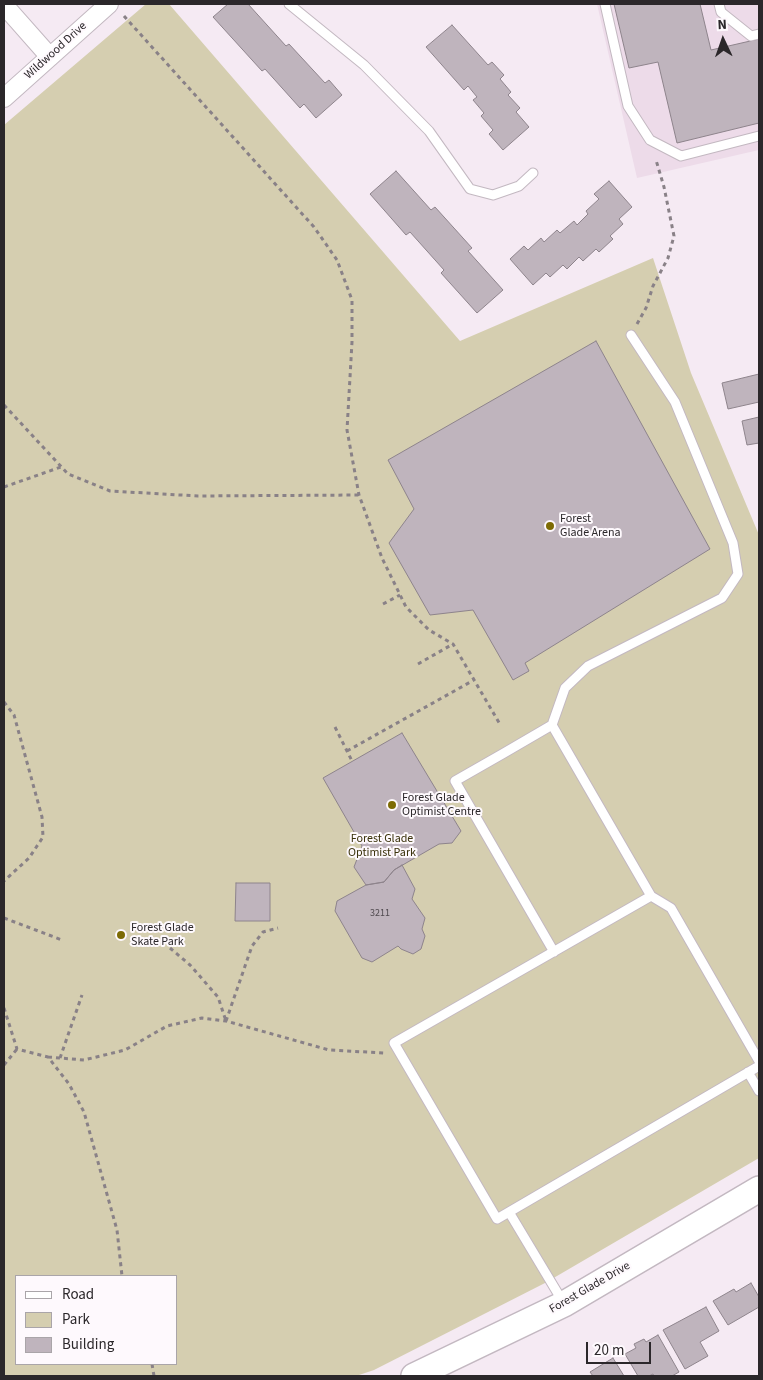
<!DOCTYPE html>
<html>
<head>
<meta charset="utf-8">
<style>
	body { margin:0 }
	#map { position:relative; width:763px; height:1380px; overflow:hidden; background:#f5eaf3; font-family:"Source Sans 3",sans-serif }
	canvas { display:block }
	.frame { position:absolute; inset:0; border:5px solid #2b272a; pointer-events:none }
	.legend { position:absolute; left:15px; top:1275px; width:162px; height:90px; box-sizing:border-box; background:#fef9fd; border:1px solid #aaa5a9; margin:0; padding:6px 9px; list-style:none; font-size:15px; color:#2b272a }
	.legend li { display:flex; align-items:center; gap:10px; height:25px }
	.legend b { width:25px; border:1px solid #aaa5a9 }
	.north { position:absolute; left:698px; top:15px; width:50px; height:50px; -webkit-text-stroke:4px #fef9fd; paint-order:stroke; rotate:357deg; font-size:14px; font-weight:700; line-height:20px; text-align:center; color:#2b272a }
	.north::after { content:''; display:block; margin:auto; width:18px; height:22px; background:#2b272a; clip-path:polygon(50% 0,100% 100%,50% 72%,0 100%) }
	.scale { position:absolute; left:586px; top:1342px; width:65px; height:22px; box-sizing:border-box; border:2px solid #2b272a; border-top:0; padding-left:6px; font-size:15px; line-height:18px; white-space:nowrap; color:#2b272a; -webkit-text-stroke:4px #fef9fd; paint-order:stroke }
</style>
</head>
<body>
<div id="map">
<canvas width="763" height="1380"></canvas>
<div class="frame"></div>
<ul class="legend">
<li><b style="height:6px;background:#fff"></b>Road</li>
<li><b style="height:14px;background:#d5ceb0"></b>Park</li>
<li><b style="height:14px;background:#bfb4bd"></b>Building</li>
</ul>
<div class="north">N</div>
<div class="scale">20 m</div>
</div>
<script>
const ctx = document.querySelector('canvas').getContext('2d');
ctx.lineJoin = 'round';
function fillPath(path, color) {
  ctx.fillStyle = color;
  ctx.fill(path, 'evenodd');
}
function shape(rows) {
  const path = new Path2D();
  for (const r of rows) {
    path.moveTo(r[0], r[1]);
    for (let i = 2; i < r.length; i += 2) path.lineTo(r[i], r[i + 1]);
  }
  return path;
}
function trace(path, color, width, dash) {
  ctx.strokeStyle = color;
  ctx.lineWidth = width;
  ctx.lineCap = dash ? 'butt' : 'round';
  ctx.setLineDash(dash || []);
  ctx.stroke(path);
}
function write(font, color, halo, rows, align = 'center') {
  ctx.font = font + ' "Source Sans 3",sans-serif';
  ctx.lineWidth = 4;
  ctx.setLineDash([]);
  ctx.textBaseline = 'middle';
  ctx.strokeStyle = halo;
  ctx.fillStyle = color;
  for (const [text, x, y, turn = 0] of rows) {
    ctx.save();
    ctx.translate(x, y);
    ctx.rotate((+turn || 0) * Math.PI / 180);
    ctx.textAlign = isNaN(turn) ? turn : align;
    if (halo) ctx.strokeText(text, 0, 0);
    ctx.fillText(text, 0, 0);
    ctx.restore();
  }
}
fillPath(shape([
	[597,4,759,4,759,150,637,178]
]), '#eddbe9');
fillPath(shape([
	[146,4,169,4,460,341,653,258,691,373,759,535,759,1158,545,1283,374,1370,356,1376,4,1376,4,125],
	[16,1276,176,1276,176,1364,16,1364]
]), '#d5ceb0');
const building = shape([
	[228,4,248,4,286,46,289,44,325,83,329,80,342,95,316,118,304,104,300,108,265,69,262,71,213,17,228,4],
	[614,4,700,4,711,50,759,39,759,123,677,143,658,62,629,68,614,4],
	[452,25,488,65,492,62,504,75,500,79,511,92,508,95,520,108,516,112,529,127,503,150,489,134,493,130,481,116,484,113,473,100,477,97,468,86,464,90,426,47,452,25],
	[396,171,431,210,435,207,472,248,468,251,503,290,477,313,441,273,444,270,410,232,406,235,370,194,396,171],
	[609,181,632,207,619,219,623,224,610,236,613,239,599,252,596,249,583,261,579,257,567,269,563,265,550,277,546,273,533,285,510,259,524,246,528,250,541,238,544,242,557,230,560,233,574,221,577,225,588,214,586,211,599,199,594,194,609,181],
	[596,341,710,549,525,663,529,671,513,680,473,610,430,615,389,543,414,509,388,460,596,341],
	[759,374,759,402,728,409,722,383,759,374],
	[759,417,759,443,747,445,742,421,759,417],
	[402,733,461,831,452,843,439,844,394,870,384,882,366,885,354,867,362,846,323,778,402,733],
	[402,865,415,889,412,899,425,918,422,929,425,936,421,949,413,954,401,949,398,946,372,962,362,958,335,911,337,901,366,885,384,882,394,870,402,865],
	[236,883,270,883,270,921,235,921,236,883],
	[751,1283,759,1297,759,1307,728,1325,713,1301,734,1289,736,1292,751,1283],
	[706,1307,719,1331,700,1342,708,1356,685,1369,663,1330,706,1307],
	[658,1335,679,1372,672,1376,654,1376,653,1374,649,1376,638,1376,625,1354,636,1348,634,1344,644,1339,646,1342,658,1335],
	[613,1358,624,1376,593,1376,590,1372,613,1358]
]);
fillPath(building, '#bfb4bd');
trace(building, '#8e848c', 1);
const lane = shape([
	[289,4,364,65,429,131,470,189,493,195,519,186,533,173],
	[605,4,628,106,650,140,681,156,759,136],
	[719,4,721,12,751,36,759,34],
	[552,725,565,688,588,666,722,598,738,574,733,543,675,402,631,335],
	[554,952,455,781,504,753,552,725,651,896],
	[759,1061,671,908,651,896,394,1043,497,1219,759,1066],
	[748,1072,759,1091],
	[509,1212,563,1302]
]);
const street = shape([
	[4,5,50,57],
	[4,98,109,4]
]);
const secondary = shape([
	[414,1376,564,1304,759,1189]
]);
trace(lane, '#c3b8c1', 11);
trace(street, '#c3b8c1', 20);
trace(secondary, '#c3b8c1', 28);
trace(shape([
	[124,16,314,227,337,260,352,300,352,342,347,430,359,495,382,558,406,607,429,630,453,644,501,726],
	[637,324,646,308,653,286,668,258,674,236,664,187,656,160],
	[4,405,68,474,110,491,198,496,359,495],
	[4,487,61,467],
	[383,604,400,595],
	[418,664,453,644],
	[4,702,14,715,42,817,43,837,29,858,4,881],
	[335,727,352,761],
	[347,751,474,680],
	[4,918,62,940],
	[170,948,190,965,218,997,226,1021],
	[4,1008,17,1049,48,1057,69,1084,84,1112,117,1230,122,1276],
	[226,1021,252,946,263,932,278,928],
	[48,1057,84,1060,125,1050,167,1026,202,1018,226,1021,329,1050,384,1053],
	[60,1058,82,995],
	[4,1065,17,1049],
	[152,1364,154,1376]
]), '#898187', 3, [4, 4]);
trace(lane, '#fff', 9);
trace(street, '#fff', 18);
trace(secondary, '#fff', 25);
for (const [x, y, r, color] of [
	[550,526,5,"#7d6b04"],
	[392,805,5,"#7d6b04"],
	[121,935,5,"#7d6b04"]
]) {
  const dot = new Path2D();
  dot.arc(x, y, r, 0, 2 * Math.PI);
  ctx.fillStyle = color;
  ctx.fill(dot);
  trace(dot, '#fef9fd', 2);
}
write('10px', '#504a4f', null, [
	["3211",380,914]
]);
write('12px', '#2b272a', '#fef9fd', [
	["Wildwood Drive",56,51,-42],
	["Forest Glade Drive",590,1288,-30]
]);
write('12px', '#2b272a', '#fef9fd', [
	["Forest",560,519],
	["Glade Arena",560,533],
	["Forest Glade",402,798],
	["Optimist Centre",402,812],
	["Forest Glade",131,928],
	["Skate Park",131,942]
], 'left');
write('12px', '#39310a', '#fef9fd', [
	["Forest Glade",382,839],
	["Optimist Park",382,853]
]);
</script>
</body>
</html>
